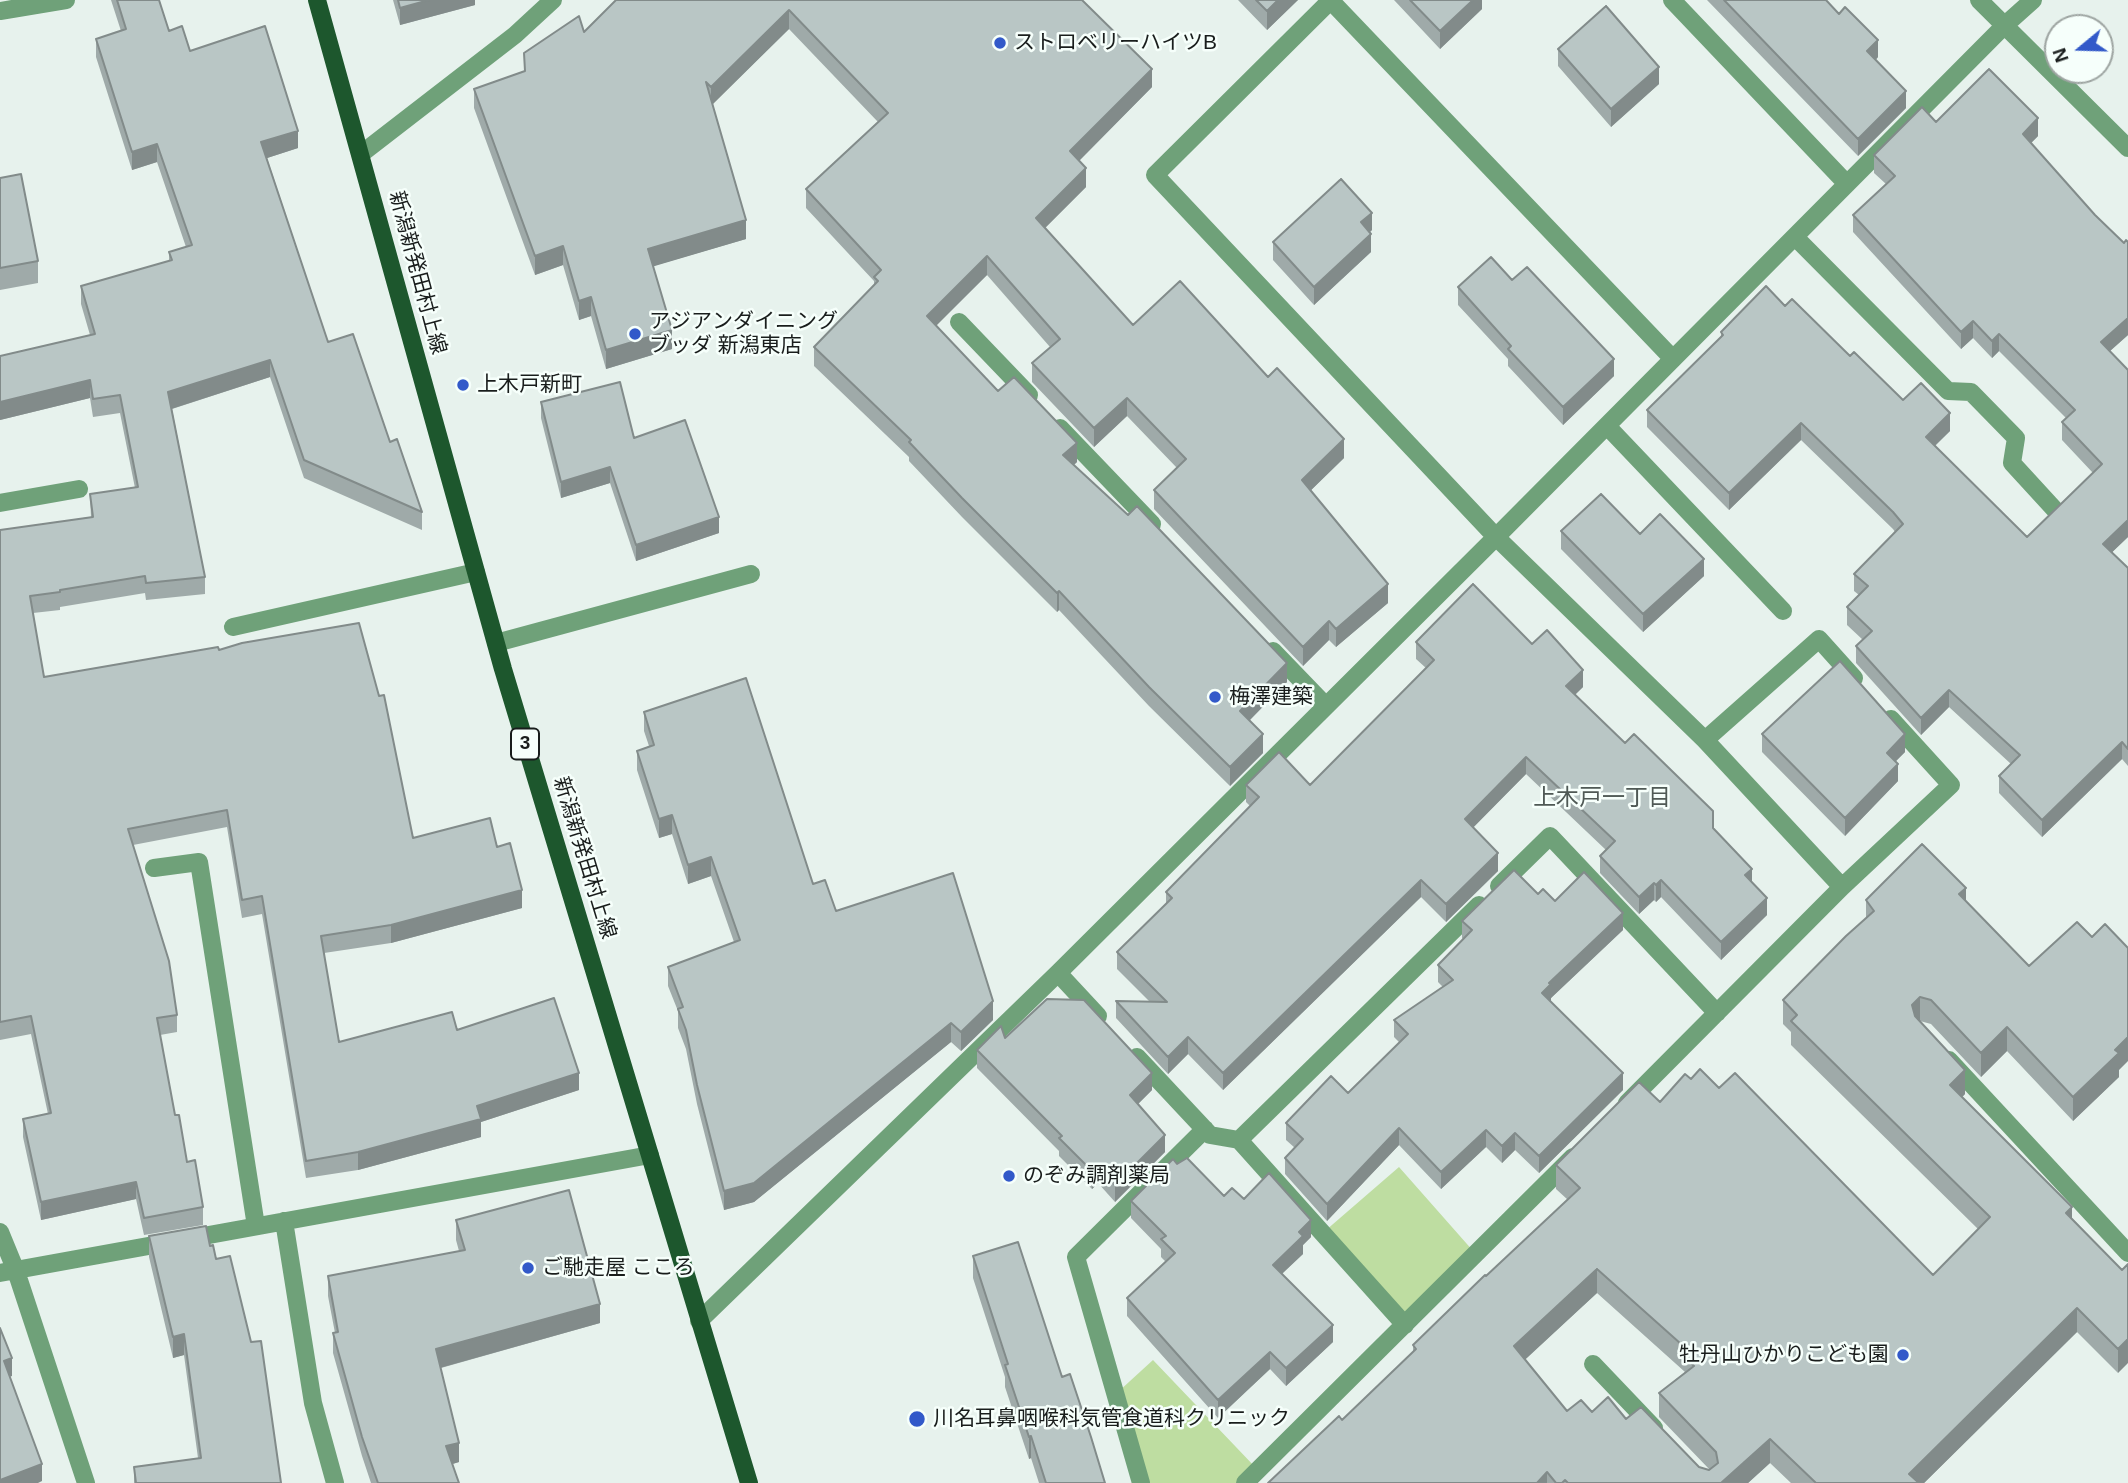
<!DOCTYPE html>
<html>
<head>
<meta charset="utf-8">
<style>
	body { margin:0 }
	#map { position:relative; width:2128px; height:1483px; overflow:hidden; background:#e7f2ed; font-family:Helvetica,sans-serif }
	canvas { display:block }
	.north { position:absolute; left:2044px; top:14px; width:70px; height:70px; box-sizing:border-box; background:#f6fffb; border:2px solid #9ea5a2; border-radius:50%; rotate:251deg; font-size:19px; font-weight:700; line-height:28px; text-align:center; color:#191d1c }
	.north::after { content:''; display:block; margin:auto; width:24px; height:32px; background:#3259c9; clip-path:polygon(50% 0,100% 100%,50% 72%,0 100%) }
</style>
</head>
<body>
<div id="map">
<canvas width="2128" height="1483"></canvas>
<div class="north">N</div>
</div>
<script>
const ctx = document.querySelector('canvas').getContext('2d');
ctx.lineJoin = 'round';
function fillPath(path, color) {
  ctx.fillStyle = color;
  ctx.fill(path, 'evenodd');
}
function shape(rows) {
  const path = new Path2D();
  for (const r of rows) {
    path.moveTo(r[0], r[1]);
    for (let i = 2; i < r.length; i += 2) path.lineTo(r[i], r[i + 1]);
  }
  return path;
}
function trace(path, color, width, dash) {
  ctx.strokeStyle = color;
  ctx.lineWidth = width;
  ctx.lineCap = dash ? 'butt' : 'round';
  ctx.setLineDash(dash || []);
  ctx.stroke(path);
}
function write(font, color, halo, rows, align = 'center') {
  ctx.font = font + ' Helvetica,"Noto Sans JP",sans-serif';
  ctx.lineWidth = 5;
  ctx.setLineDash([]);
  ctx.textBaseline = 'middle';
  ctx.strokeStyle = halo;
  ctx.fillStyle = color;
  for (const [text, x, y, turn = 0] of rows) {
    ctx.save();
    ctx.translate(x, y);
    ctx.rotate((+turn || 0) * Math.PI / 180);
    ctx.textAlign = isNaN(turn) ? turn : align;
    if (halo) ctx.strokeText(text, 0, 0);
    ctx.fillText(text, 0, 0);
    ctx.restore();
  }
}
fillPath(shape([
	[1399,1167,1474,1252,1405,1319,1325,1231],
	[1153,1360,1256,1468,1241,1483,1144,1483,1118,1392]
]), '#bedda1');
trace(shape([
	[233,627,476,572],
	[496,643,751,574]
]), '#6fa179', 18);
trace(shape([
	[1331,0,1155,175,1496,537,1705,740,1842,887],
	[1672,0,1847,184],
	[1979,0,2128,148],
	[1331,1,1673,359],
	[0,11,66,0],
	[361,154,515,35,553,0],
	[1795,237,1948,391,1971,392,2016,438,2012,463,2056,511],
	[959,322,1029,395],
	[1607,426,1783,611],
	[1060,428,1152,524],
	[0,503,79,489],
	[1273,651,1326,706],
	[1705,740,1819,639,1854,678],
	[154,868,199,862,256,1226],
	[1499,886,1550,836,1717,1013],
	[1058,973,1098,1016],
	[1137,1057,1210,1135,1239,1140,1405,1325],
	[1949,1060,2128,1253],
	[1627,1103,1842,887,1951,785,1891,719],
	[1239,1140,1479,905],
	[284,1221,313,1403,335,1483],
	[0,1232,16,1271,86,1483],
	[0,1273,650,1155],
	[699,1321,1058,973,1496,537,2005,25,2033,0],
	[1593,1364,1654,1428],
	[1141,1483,1076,1257,1205,1129],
	[1245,1483,1573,1157]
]), '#6fa179', 18);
trace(shape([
	[317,0,503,669,749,1483]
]), '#1d572d', 18);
fillPath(shape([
	[111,0,159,0,169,31,190,51,298,148,267,158,328,342,390,442,422,512,422,530,304,478,270,377,172,409,205,577,205,594,146,600,145,593,60,607,60,610,33,613,44,677,219,650,413,838,497,847,522,908,391,943,324,953,339,1042,457,1030,579,1090,481,1122,481,1137,358,1170,306,1178,262,914,242,918,227,827,133,845,177,1015,177,1032,160,1035,175,1115,187,1162,203,1207,203,1225,144,1235,136,1199,41,1220,23,1137,23,1119,48,1114,31,1034,0,1040,0,530,91,517,90,494,135,488,120,413,93,417,90,398,0,420,0,356,90,335,81,304,81,286,169,261,169,252,186,247,157,162,132,170,96,57,96,39,121,31],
	[393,0,475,0,475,5,400,25],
	[616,0,1082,0,1152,87,1079,161,1086,187,1045,228,1133,325,1268,377,1344,458,1310,491,1388,603,1336,647,1329,640,1303,666,1154,509,1154,490,1177,468,1127,416,1094,447,1032,382,1032,363,1050,347,987,275,936,325,998,391,1077,462,1074,465,1287,682,1250,720,1263,753,1230,786,1149,706,1059,610,1057,612,962,517,909,461,909,457,814,366,814,347,874,285,874,281,806,208,806,189,878,122,789,29,712,104,746,239,653,266,672,349,606,369,591,316,579,320,563,265,535,275,474,108,474,89,524,71,524,53,584,32],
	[1238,0,1298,0,1267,30],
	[1394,0,1482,0,1482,9,1440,49],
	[1707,0,1826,0,1878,57,1876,60,1906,108,1858,156],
	[1558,49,1659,84,1611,127,1558,66],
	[1936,122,2038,136,2031,143,2095,215,2124,243,2128,242,2128,335,2110,351,2128,370,2128,537,2112,552,2128,568,2128,766,2122,759,2042,837,1999,793,1999,776,2011,764,1949,707,1921,735,1856,663,1856,646,1863,640,1847,625,1847,607,1859,595,1854,591,1854,574,1895,532,1893,529,1801,440,1729,510,1647,427,1647,410,1721,337,1721,332,1785,306,1903,400,1950,431,1935,446,2027,537,2093,473,2062,440,2062,422,2066,418,1999,351,1992,358,1973,338,1961,349,1853,232,1853,215,1886,184,1874,173,1874,155],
	[0,178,38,261,38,283,0,290],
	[1372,230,1370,232,1371,252,1314,305,1273,260,1273,242],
	[1512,280,1614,376,1563,425,1508,366,1508,359,1458,305,1458,287],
	[541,402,634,438,719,533,636,561,610,483,561,498,541,418],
	[1561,531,1640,534,1704,576,1643,632,1561,549],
	[1416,642,1532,644,1583,687,1575,695,1713,828,1752,883,1767,915,1721,960,1661,897,1656,902,1654,900,1639,914,1600,873,1600,856,1606,850,1526,774,1473,827,1498,871,1446,922,1421,897,1223,1090,1188,1054,1168,1074,1116,1018,1116,1001,1149,1001,1117,969,1117,952,1166,904,1166,892,1250,806,1246,802,1246,785,1310,785,1426,668,1416,659],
	[644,712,813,884,836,911,993,1020,961,1051,951,1042,754,1202,724,1210,697,1104,686,1049,678,1028,678,1011,668,986,668,967,734,942,711,876,688,884,672,834,659,838,637,770,637,751,649,746,644,731],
	[1762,734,1905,752,1896,761,1898,781,1845,836,1762,752],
	[1538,894,1623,930,1551,998,1550,1002,1623,1090,1539,1173,1515,1150,1502,1163,1486,1147,1441,1189,1399,1145,1327,1221,1285,1174,1285,1158,1295,1148,1286,1140,1286,1123,1348,1093,1400,1043,1394,1037,1394,1020,1443,987,1438,982,1438,965,1463,939,1462,938,1462,921],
	[1866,900,1966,901,2119,1070,2119,1077,2073,1121,2007,1051,1981,1077,1931,1024,1920,1021,1965,1094,1962,1097,2072,1218,2122,1270,2118,1373,2077,1332,1924,1483,1791,1483,1770,1463,1748,1483,1268,1483,1342,1420,1413,1352,1413,1345,1568,1200,1556,1189,1556,1165,1660,1102,1691,1079,1719,1088,1933,1275,1978,1229,1791,1045,1791,1032,1783,1024,1783,1000,1866,918],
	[1597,1293,1685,1372,1659,1393,1659,1417,1710,1470,1709,1470,1699,1467,1626,1419,1592,1412,1567,1411,1525,1359],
	[1005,1038,1152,1090,1138,1104,1165,1152,1115,1202,1098,1183,1092,1189,1059,1156,1059,1151,977,1068,977,1050],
	[1177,1164,1224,1196,1244,1199,1311,1237,1303,1245,1303,1254,1282,1274,1333,1342,1286,1386,1270,1369,1218,1418,1127,1316,1127,1298,1166,1262,1161,1257,1161,1249,1131,1218,1131,1201],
	[456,1220,600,1323,441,1368,459,1462,452,1464,459,1483,371,1483,362,1456,333,1353,333,1333,335,1333,328,1296,328,1276,459,1251,456,1240],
	[149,1236,210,1246,216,1259,281,1483,134,1483,134,1467,198,1458,184,1355,173,1358,149,1257],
	[973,1256,1062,1377,1105,1483,1039,1483,1031,1458,1029,1459,1005,1387,1005,1377,973,1278]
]), '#9faaa9');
fillPath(shape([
	[429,0,475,0,475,5,400,25,400,8],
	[1278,0,1298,0,1267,30,1267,11],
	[1473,0,1482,0,1482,9,1440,49,1440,31],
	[789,10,789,29,711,106,711,87],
	[1878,40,1878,57,1867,68,1867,51],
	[1659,67,1659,84,1611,127,1611,109],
	[1152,69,1152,87,1070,170,1070,151],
	[1906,91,1906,108,1858,156,1858,139],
	[2038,118,2038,136,2023,151,2023,134],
	[298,131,298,148,261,160,261,142],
	[157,144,157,162,132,170,132,152],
	[1086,168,1086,187,1036,237,1036,218],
	[1372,213,1372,230,1361,240,1361,222],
	[746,220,746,239,648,268,648,249],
	[1371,234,1371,252,1314,305,1314,287],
	[563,246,563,265,535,275,535,256],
	[987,256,987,275,927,335,927,316],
	[591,297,591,316,579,320,579,301],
	[2128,318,2128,335,2101,359,2101,342],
	[1973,321,1973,338,1961,349,1961,332],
	[672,330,672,349,606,369,606,350],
	[1999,334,1999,351,1992,358,1992,341],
	[1614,359,1614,376,1563,425,1563,407],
	[270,360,270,377,168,410,168,392],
	[90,380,90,398,0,420,0,402],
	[1127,398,1127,416,1094,447,1094,428],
	[1950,413,1950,431,1926,454,1926,437],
	[1801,423,1801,440,1729,510,1729,493],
	[1344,439,1344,458,1302,499,1302,480],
	[1077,443,1077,462,1063,474,1063,455],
	[610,467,610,483,561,498,561,482],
	[719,517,719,533,636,561,636,545],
	[2128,520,2128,537,2103,561,2103,544],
	[1704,559,1704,576,1643,632,1643,614],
	[1388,584,1388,603,1336,647,1336,629],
	[1059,591,1059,610,1057,612,1057,593],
	[1329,621,1329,640,1303,666,1303,647],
	[1287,663,1287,682,1240,730,1240,711],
	[1583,670,1583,687,1566,703,1566,686],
	[1949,690,1949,707,1921,735,1921,718],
	[1263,734,1263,753,1230,786,1230,767],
	[1905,734,1905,752,1887,770,1887,753],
	[2122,742,2122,759,2042,837,2042,820],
	[1526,757,1526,774,1465,836,1465,819],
	[1898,764,1898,781,1845,836,1845,818],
	[672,815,672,834,659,838,659,819],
	[1498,853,1498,871,1446,922,1446,904],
	[711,857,711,876,688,884,688,865],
	[1752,869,1752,887,1745,875],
	[1421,880,1421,897,1223,1090,1223,1073],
	[1661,880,1661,897,1656,902,1656,885],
	[1654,883,1654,900,1639,914,1639,897],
	[1966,888,1966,912,1959,894],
	[522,890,522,908,391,943,391,925],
	[1767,898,1767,915,1721,960,1721,942],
	[1623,913,1623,930,1551,998,1551,1001,1542,1010,1542,993,1549,983],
	[1920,997,1920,1021,1912,1029,1912,1005],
	[993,1001,993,1020,961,1051,961,1032],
	[951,1023,951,1042,754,1202,724,1210,724,1191],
	[2007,1027,2007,1051,1981,1077,1981,1053],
	[1188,1037,1188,1054,1168,1074,1168,1057],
	[2128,1037,2128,1061,2119,1070,2119,1077,2073,1121,2073,1097,2115,1050],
	[1965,1070,1965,1094,1950,1109,1950,1085],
	[579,1073,579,1090,481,1122,481,1137,358,1170,358,1152,477,1106],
	[1152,1073,1152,1090,1130,1112,1130,1095],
	[1623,1073,1623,1090,1539,1173,1539,1156],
	[1399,1128,1399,1145,1327,1221,1327,1204],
	[1486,1130,1486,1147,1441,1189,1441,1172],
	[1515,1133,1515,1150,1502,1163,1502,1146],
	[1165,1135,1165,1152,1115,1202,1115,1185],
	[1098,1166,1098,1183,1092,1189,1092,1171],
	[136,1182,136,1199,41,1220,41,1202],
	[2072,1207,2072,1231,2066,1213],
	[1311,1220,1311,1237,1303,1245,1303,1254,1273,1282,1273,1265,1299,1232],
	[1597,1269,1597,1293,1514,1370,1514,1346],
	[600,1304,600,1323,436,1369,436,1349],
	[2077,1308,2077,1332,1924,1483,1909,1483,1909,1474],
	[1333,1325,1333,1342,1286,1386,1286,1368],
	[184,1334,184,1355,173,1358,173,1337],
	[2128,1339,2128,1363,2118,1373,2118,1349],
	[1270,1352,1270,1369,1218,1418,1218,1400],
	[12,1358,12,1376,4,1379,4,1361],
	[1031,1436,1031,1458,1029,1459,1029,1437],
	[1770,1439,1770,1463,1748,1483,1721,1483],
	[459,1443,459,1462,446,1466,446,1446],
	[42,1464,42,1481,38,1483,0,1483,0,1480],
	[1547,1472,1547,1483,1537,1483]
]), '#828b8a');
const building = shape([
	[117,0,159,0,169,31,182,26,190,51,265,26,298,131,261,142,328,342,353,334,390,442,397,439,422,512,304,460,270,360,168,392,205,577,146,583,145,576,60,590,60,592,30,596,44,677,218,647,219,650,242,643,359,623,379,696,384,695,413,838,490,818,497,847,510,843,522,890,391,925,321,936,339,1042,452,1012,457,1030,554,998,579,1073,477,1106,481,1119,358,1152,306,1161,262,896,242,900,227,810,128,829,169,961,177,1015,157,1018,175,1115,179,1115,187,1162,195,1160,203,1207,144,1218,136,1182,41,1202,23,1119,51,1113,31,1016,0,1022,0,530,93,517,90,494,138,487,120,395,93,399,90,380,0,402,0,356,95,334,81,286,172,260,169,252,192,245,157,144,132,152,96,39,126,29,117,0],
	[398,0,429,0,400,8,398,0],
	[616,0,1082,0,1152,69,1070,151,1086,168,1036,218,1133,325,1180,281,1268,377,1277,368,1344,439,1302,480,1388,584,1336,629,1329,621,1303,647,1154,490,1186,459,1127,398,1094,428,1032,363,1060,339,987,256,927,316,998,391,1014,377,1077,443,1063,455,1128,515,1137,506,1287,663,1240,711,1263,734,1230,767,1149,687,1059,591,1057,593,962,498,909,442,911,440,814,347,878,281,874,277,881,270,806,189,888,113,789,10,711,87,706,82,746,220,648,249,672,330,606,350,591,297,579,301,563,246,535,256,474,89,525,71,524,53,579,16,584,32,616,0],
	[1256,0,1278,0,1267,11,1256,0],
	[1410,0,1473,0,1440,31,1410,0],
	[1724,0,1826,0,1839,14,1845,7,1878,40,1867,51,1906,91,1858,139,1724,0],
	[1606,6,1659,67,1611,109,1558,49,1606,6],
	[1989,69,2038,118,2023,134,2095,215,2124,243,2126,240,2128,242,2128,318,2101,342,2128,370,2128,520,2103,544,2128,568,2128,749,2122,742,2042,820,1999,776,2020,755,1949,690,1921,718,1856,646,1872,631,1847,607,1868,586,1854,574,1903,524,1893,512,1801,423,1729,493,1647,410,1723,335,1721,332,1766,286,1785,306,1792,299,1850,356,1854,352,1903,400,1921,383,1950,413,1926,437,2027,537,2102,464,2062,422,2075,410,1999,334,1992,341,1973,321,1961,332,1853,215,1895,176,1874,155,1922,107,1936,122,1989,69],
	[21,174,38,261,0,268,0,178,21,174],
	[1341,179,1372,213,1361,222,1371,234,1314,287,1273,242,1341,179],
	[1491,257,1512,280,1527,267,1614,359,1563,407,1508,349,1511,346,1458,287,1491,257],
	[620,382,634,438,685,420,719,517,636,545,610,467,561,482,541,402,620,382],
	[1601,494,1640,534,1660,514,1704,559,1643,614,1561,531,1601,494],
	[1473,584,1532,644,1547,630,1583,670,1566,686,1625,743,1634,734,1713,811,1713,828,1752,869,1745,875,1767,898,1721,942,1661,880,1656,885,1654,883,1639,897,1600,856,1615,841,1526,757,1465,819,1498,853,1446,904,1421,880,1223,1073,1188,1037,1168,1057,1116,1001,1167,1002,1117,952,1172,898,1166,892,1259,797,1246,785,1279,752,1310,785,1434,660,1416,642,1473,584],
	[1840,661,1905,734,1887,753,1898,764,1845,818,1762,734,1840,661],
	[746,678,813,884,825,880,836,911,953,873,993,1001,961,1032,951,1023,754,1183,724,1191,697,1085,686,1030,678,1009,683,1007,668,967,740,940,711,857,688,865,672,815,659,819,637,751,654,745,644,712,746,678],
	[1922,844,1966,888,1959,894,2029,966,2077,922,2092,937,2105,924,2128,948,2128,1037,2115,1050,2119,1053,2073,1097,2007,1027,1981,1053,1931,1000,1920,997,1912,1005,1915,1016,1965,1070,1950,1085,2072,1207,2066,1213,2122,1270,2128,1264,2128,1339,2118,1349,2077,1308,1909,1474,1919,1483,1816,1483,1770,1439,1721,1483,1568,1483,1565,1480,1562,1483,1556,1483,1547,1472,1537,1483,1268,1483,1339,1416,1342,1420,1416,1349,1413,1345,1485,1275,1486,1276,1580,1188,1556,1165,1639,1082,1660,1102,1685,1074,1691,1079,1700,1069,1719,1088,1735,1073,1933,1275,1990,1217,1791,1021,1797,1015,1783,1000,1846,936,1874,911,1866,900,1922,844],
	[1597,1269,1690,1352,1685,1357,1694,1366,1659,1393,1716,1452,1718,1463,1709,1470,1699,1467,1641,1407,1626,1419,1608,1397,1592,1412,1581,1400,1567,1411,1514,1346,1597,1269],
	[1514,870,1538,894,1543,889,1555,901,1584,872,1623,913,1549,983,1551,984,1542,993,1623,1073,1539,1156,1515,1133,1502,1146,1486,1130,1441,1172,1399,1128,1327,1204,1285,1158,1303,1139,1286,1123,1331,1076,1348,1093,1408,1034,1394,1020,1453,980,1438,965,1472,930,1462,921,1514,870],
	[1047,999,1084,1000,1152,1073,1130,1095,1165,1135,1115,1185,1098,1166,1092,1171,1059,1138,1062,1136,977,1050,1001,1026,1005,1038,1047,999],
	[1187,1158,1224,1196,1232,1188,1244,1199,1269,1173,1311,1220,1299,1232,1303,1236,1273,1265,1333,1325,1286,1368,1270,1352,1218,1400,1127,1298,1175,1253,1161,1239,1166,1236,1131,1201,1173,1159,1177,1164,1187,1158],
	[569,1190,600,1304,436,1349,459,1443,446,1446,459,1483,378,1483,362,1437,333,1333,338,1332,328,1276,465,1250,456,1220,569,1190],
	[206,1226,210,1246,213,1245,216,1259,230,1256,251,1342,261,1341,281,1483,136,1483,134,1467,201,1458,184,1334,173,1337,149,1236,206,1226],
	[1018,1242,1062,1377,1070,1374,1091,1437,1105,1483,1046,1483,1031,1436,1029,1437,1005,1365,1008,1364,973,1256,1018,1242],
	[0,1328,12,1358,4,1361,42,1464,0,1480,0,1328]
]);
fillPath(building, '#b9c6c5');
trace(building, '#828b8a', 2);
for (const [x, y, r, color] of [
	[1000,43,7,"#3259c9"],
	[635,334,7,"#3259c9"],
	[463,385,7,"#3259c9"],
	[1215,697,7,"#3259c9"],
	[1009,1176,7,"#3259c9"],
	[528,1268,7,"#3259c9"],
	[1903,1355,7,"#3259c9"],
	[917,1419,9,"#3259c9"]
]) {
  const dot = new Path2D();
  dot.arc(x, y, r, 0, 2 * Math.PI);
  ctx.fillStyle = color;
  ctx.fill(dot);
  trace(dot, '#f6fffb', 2.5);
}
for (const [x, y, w] of [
	[525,744,28]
]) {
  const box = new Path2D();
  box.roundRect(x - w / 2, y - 15.5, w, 31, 5);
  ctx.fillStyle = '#f6fffb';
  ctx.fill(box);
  trace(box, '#191d1c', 2);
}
write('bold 19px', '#191d1c', null, [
	["3",525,744]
]);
write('21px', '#191d1c', '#f6fffb', [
	["ストロベリーハイツB",1014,43],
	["アジアンダイニング",649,322],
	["ブッダ 新潟東店",649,346],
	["上木戸新町",477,385],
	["梅澤建築",1229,697],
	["のぞみ調剤薬局",1023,1176],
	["ご馳走屋 こころ",542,1268],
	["牡丹山ひかりこども園",1889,1355,"right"],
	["川名耳鼻咽喉科気管食道科クリニック",933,1419]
], 'left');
write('21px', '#191d1c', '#f6fffb', [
	["新潟新発田村上線",417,273,75],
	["新潟新発田村上線",584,858,73]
]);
write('23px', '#4f5955', '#f6fffb', [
	["上木戸一丁目",1602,799]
]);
</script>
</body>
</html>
